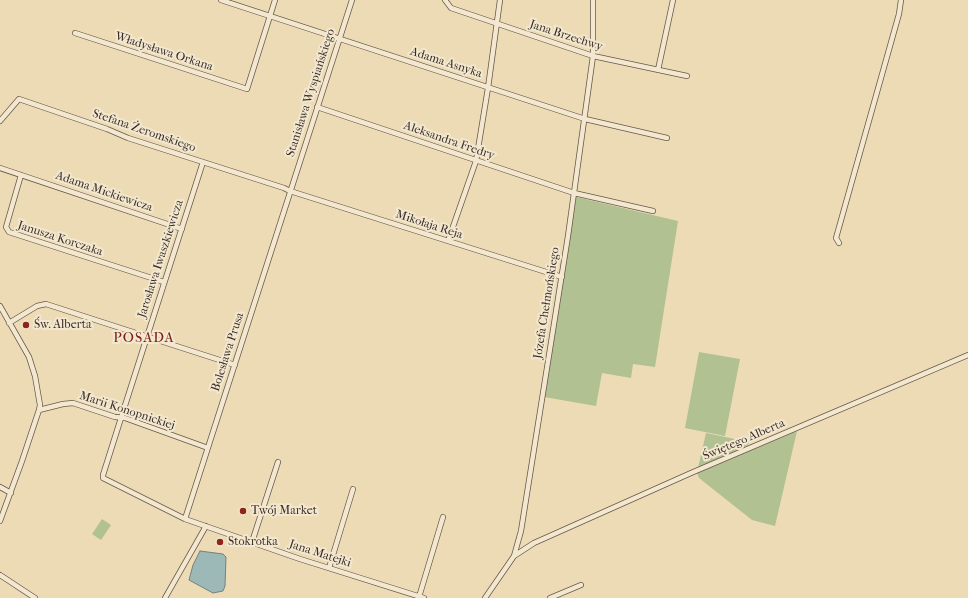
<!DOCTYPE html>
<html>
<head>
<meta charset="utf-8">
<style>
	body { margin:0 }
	canvas { display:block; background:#ecdbb5 }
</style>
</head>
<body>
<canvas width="968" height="598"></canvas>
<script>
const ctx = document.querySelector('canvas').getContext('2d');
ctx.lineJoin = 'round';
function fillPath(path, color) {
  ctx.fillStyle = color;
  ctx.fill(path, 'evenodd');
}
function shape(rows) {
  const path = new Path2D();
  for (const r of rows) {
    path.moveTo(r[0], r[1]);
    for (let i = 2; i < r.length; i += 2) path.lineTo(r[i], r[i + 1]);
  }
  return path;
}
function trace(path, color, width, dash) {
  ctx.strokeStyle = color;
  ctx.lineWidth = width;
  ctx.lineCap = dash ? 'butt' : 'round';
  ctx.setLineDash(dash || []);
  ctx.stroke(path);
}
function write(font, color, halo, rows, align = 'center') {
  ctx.font = font + ' "IM FELL French Canon",serif';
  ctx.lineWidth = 4;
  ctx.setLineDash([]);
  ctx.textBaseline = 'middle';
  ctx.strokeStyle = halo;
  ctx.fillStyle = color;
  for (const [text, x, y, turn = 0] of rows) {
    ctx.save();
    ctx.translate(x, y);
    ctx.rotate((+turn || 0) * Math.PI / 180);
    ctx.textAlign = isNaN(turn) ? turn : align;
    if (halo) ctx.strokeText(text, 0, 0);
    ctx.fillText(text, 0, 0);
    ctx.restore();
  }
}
fillPath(shape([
	[576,197,678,221,655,367,633,364,631,378,602,373,596,406,544,397],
	[699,352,740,359,725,436,685,428],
	[797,431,775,526,752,520,699,478,697,473],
	[706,433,749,442,748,445,698,468],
	[102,519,111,525,101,540,92,534]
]), '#b1c192');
const water = shape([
	[200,551,223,554,226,557,225,586,223,591,213,593,189,580,193,565,200,551]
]);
fillPath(water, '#9cb9b7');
trace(water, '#74817d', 1);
const minor = shape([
	[221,0,585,119,667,138],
	[445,0,451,8,593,56,687,76],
	[75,33,247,89,275,0],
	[658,70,673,0],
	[317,107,574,193,653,211],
	[0,121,19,99,107,129,128,138,284,188,290,191,562,277],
	[203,162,121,418,103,475,103,478,185,519,300,559,424,598],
	[0,168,182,229],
	[21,175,6,227,9,232,164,282],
	[448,241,476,161,488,88,500,0],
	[839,243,836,238,899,14,901,0],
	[0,306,29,357,35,376,40,405,39,410,22,461,0,521],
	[9,323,37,306,46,304,235,365],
	[39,410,63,404,73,403,115,417,125,418,208,448],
	[0,487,11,493],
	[185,519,352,0],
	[252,542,278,462],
	[514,556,534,543,691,473,968,355],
	[329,568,353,489],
	[0,575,35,598],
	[419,597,443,517],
	[165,598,206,526],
	[485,598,514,556,521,531,568,236,593,56,593,0],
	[550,598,581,585]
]);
trace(minor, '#66584a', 6);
trace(minor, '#f3e8cf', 4.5);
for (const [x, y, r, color] of [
	[26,325,4,"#8f2418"],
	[243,511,4,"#8f2418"],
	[220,542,4,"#8f2418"]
]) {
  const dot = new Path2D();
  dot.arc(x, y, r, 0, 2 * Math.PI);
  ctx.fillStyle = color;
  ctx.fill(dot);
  trace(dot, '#f3e8cf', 1.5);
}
write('12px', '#392c27', '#f3e8cf', [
	["Jana Brzechwy",566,36,18],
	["Władysława Orkana",164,52,18],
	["Adama Asnyka",446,63,18],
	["Stanisława Wyspiańskiego",311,93,-72],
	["Stefana Żeromskiego",144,131,19],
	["Aleksandra Fredry",449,141,19],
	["Adama Mickiewicza",104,192,19],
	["Mikołaja Reja",429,225,18],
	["Janusza Korczaka",60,239,18],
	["Jarosława Iwaszkiewicza",161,259,-72],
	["Józefa Chełmońskiego",547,303,-81],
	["Bolesława Prusa",228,352,-72],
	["Marii Konopnickiej",127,411,18],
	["Świętego Alberta",744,440,-23],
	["Jana Matejki",320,554,18]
]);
write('12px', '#392c27', '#f3e8cf', [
	["Św. Alberta",34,325],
	["Twój Market",251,511],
	["Stokrotka",228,542]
], 'left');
ctx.letterSpacing = '1px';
write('14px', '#7a1f14', '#f3e8cf', [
	["POSADA",144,339]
]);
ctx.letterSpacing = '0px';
</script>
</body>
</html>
